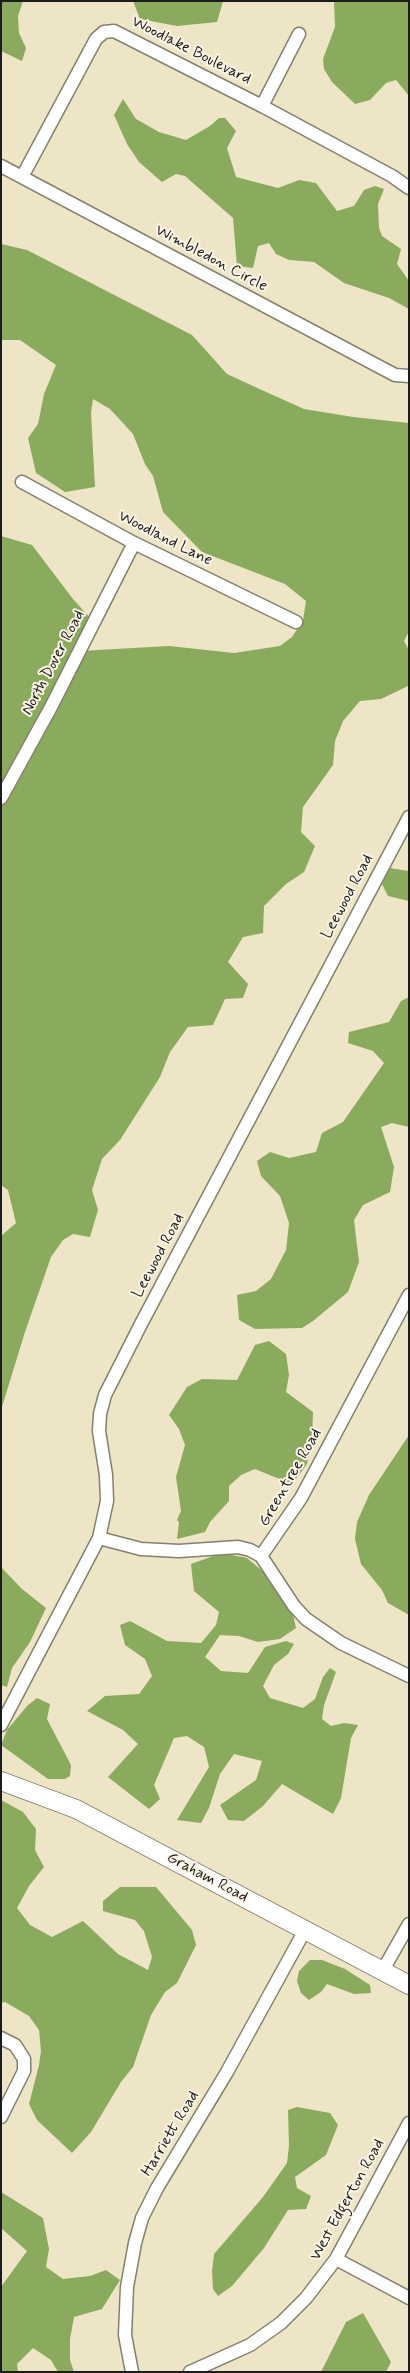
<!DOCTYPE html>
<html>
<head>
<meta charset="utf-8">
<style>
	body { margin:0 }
	#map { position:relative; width:410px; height:2373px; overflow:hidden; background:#ede5c5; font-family:Mynerve,sans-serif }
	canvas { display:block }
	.frame { position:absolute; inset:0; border:2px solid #1c1c1c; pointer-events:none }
</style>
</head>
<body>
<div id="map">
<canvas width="410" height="2373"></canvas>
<div class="frame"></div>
</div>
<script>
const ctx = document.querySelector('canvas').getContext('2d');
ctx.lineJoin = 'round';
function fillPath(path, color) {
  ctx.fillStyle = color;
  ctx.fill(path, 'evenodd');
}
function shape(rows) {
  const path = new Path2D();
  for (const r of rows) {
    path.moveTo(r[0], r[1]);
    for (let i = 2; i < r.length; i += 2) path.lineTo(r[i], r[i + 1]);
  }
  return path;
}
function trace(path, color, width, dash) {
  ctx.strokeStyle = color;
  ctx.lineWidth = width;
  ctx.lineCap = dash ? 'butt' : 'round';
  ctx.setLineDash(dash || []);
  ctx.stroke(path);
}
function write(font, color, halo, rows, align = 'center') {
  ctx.font = font + ' Mynerve,sans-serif';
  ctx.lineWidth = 4;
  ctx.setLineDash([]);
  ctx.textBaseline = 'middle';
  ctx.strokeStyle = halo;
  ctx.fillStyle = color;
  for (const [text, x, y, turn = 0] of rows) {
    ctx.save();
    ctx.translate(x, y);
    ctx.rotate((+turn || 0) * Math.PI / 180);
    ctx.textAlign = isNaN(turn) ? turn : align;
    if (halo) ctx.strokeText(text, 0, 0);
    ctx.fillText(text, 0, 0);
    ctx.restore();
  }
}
fillPath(shape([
	[1,1,23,1,18,16,19,33,26,48,22,61,1,51],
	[133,1,223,1,217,22,177,26,140,19],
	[334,1,409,1,409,96,396,80,386,83,370,100,355,104,332,82,324,69,323,59,335,27],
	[123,99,136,119,159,132,186,140,210,126,219,118,225,118,236,131,227,148,236,177,278,188,299,180,316,183,337,211,354,206,364,190,375,186,384,189,378,204,379,228,382,236,401,249,397,264,409,281,409,309,389,298,344,283,314,262,289,260,276,254,269,243,258,246,253,268,237,266,233,218,185,176,176,174,162,182,139,162,127,144,114,115],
	[1,244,27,250,192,335,227,374,264,391,304,409,353,417,409,423,409,631,404,641,409,650,408,686,381,699,360,701,343,721,335,741,333,765,303,807,301,832,315,846,304,872,286,884,264,906,263,933,243,937,228,962,248,984,243,998,225,999,213,1025,188,1027,170,1052,160,1077,120,1140,102,1159,92,1190,98,1210,90,1237,73,1234,63,1240,51,1257,25,1332,1,1410,1,1236,16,1223,8,1190,1,1185,1,536,32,545,73,599,91,619,80,651,169,646,234,653,280,646,292,637,303,620,306,601,285,584,202,552,163,512,153,476,145,464,133,434,110,409,93,399,91,413,95,487,65,492,36,473,28,438,38,424,44,394,56,365,20,340,1,340],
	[389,868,409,871,409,901,388,896,382,884],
	[409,997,409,1127,392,1123,381,1127,394,1167,390,1192,363,1205,354,1220,359,1262,348,1292,313,1321,302,1328,255,1329,239,1320,237,1295,256,1291,271,1279,286,1250,289,1223,280,1196,261,1176,257,1161,270,1152,289,1158,316,1152,322,1133,343,1122,384,1063,373,1051,348,1043,349,1032,389,1022,401,1001],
	[269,1341,286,1354,289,1375,286,1392,313,1412,312,1440,307,1464,292,1484,255,1469,241,1475,229,1486,229,1501,210,1522,205,1532,177,1539,179,1522,177,1520,181,1511,176,1477,185,1445,179,1429,169,1415,187,1387,202,1379,237,1380,255,1345],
	[409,1435,409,1615,388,1603,382,1590,361,1564,355,1539,357,1522,369,1495],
	[222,1553,247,1558,272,1579,292,1610,296,1628,280,1639,258,1642,239,1636,220,1635,205,1657,221,1671,248,1673,265,1647,286,1641,294,1644,288,1654,274,1665,263,1686,270,1698,303,1708,315,1699,323,1677,330,1668,336,1672,324,1705,322,1719,331,1726,344,1723,358,1725,351,1738,341,1798,333,1814,282,1784,263,1806,244,1821,228,1820,220,1805,256,1780,262,1761,234,1754,220,1774,209,1808,201,1823,177,1820,209,1767,204,1747,187,1736,174,1738,154,1785,160,1799,149,1809,108,1777,138,1744,123,1730,87,1711,105,1696,139,1694,152,1676,145,1659,125,1645,120,1625,130,1621,167,1641,201,1643,216,1625,219,1612,194,1591,191,1564],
	[1,1567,22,1589,46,1608,30,1642,12,1668,7,1687,1,1685],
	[37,1698,50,1704,47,1719,71,1765,70,1776,65,1779,48,1779,1,1745,7,1730,27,1706],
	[1,1800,23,1812,36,1829,35,1850,44,1867,29,1886,17,1908,30,1925,52,1937,83,1921,118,1954,148,1970,152,1957,144,1931,135,1920,103,1911,103,1901,120,1887,156,1887,192,1930,196,1945,177,1983,165,1992,151,2015,133,2067,121,2082,91,2132,72,2153,37,2120,29,2104,39,2065,41,2051,39,2030,29,2016,5,2002,1,2003],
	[310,1960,322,1960,345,1969,370,1985,371,1993,354,1994,327,1984,321,1992,309,2000,301,1993,297,1981,299,1971],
	[297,2107,330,2113,338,2125,326,2155,295,2177,297,2188,311,2196,306,2209,288,2210,264,2248,232,2286,218,2296,213,2289,212,2271,214,2254,263,2197,287,2163,289,2146,288,2110],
	[1,2192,43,2218,49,2249,46,2267,63,2279,90,2276,106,2270,120,2280,102,2309,74,2317,70,2339,70,2360,74,2372,58,2372,51,2360,33,2348,17,2364,18,2372,1,2372,1,2287,27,2251,1,2228],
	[363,2313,391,2362,386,2372,321,2372,346,2322]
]), '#8aaa5e');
const street = shape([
	[262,106,299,34],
	[1,166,395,375,409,376],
	[22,177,96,39,104,32,114,31,262,106,392,176,409,188],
	[22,482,134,543,296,622],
	[1,798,51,707,134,543],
	[99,1538,141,1549,179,1551,238,1547,250,1550,261,1556,294,1606,306,1619,341,1643,409,1676],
	[261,1556,301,1498,409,1295],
	[1,1725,99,1538,107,1501,106,1475,99,1431,100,1414,105,1395,141,1324,409,817],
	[383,1970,409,1924],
	[1,2038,15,2045,24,2059,24,2071,1,2117],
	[336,2259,409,2298],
	[132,2372,125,2335,127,2287,135,2243,142,2218,157,2188,227,2072,305,1930],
	[190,2372,250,2345,281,2323,306,2298,336,2259,409,2123]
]);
const secondary = shape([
	[1,1781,76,1809,409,1985]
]);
trace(street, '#848070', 15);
trace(secondary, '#848070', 20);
trace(street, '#fff', 12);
trace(secondary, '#fff', 18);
write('16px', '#1c1c1c', '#fcf5e5', [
	["Woodlake Boulevard",191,51,27],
	["Wimbledon Circle",211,259,28],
	["Woodland Lane",165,539,27],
	["North Dover Road",54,663,-62],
	["Leewood Road",348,897,-62],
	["Leewood Road",159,1256,-62],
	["Greentree Road",291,1478,-60],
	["Graham Road",207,1878,28],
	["Harriett Road",171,2134,-59],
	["West Edgerton Road",348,2200,-61]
]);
</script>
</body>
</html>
